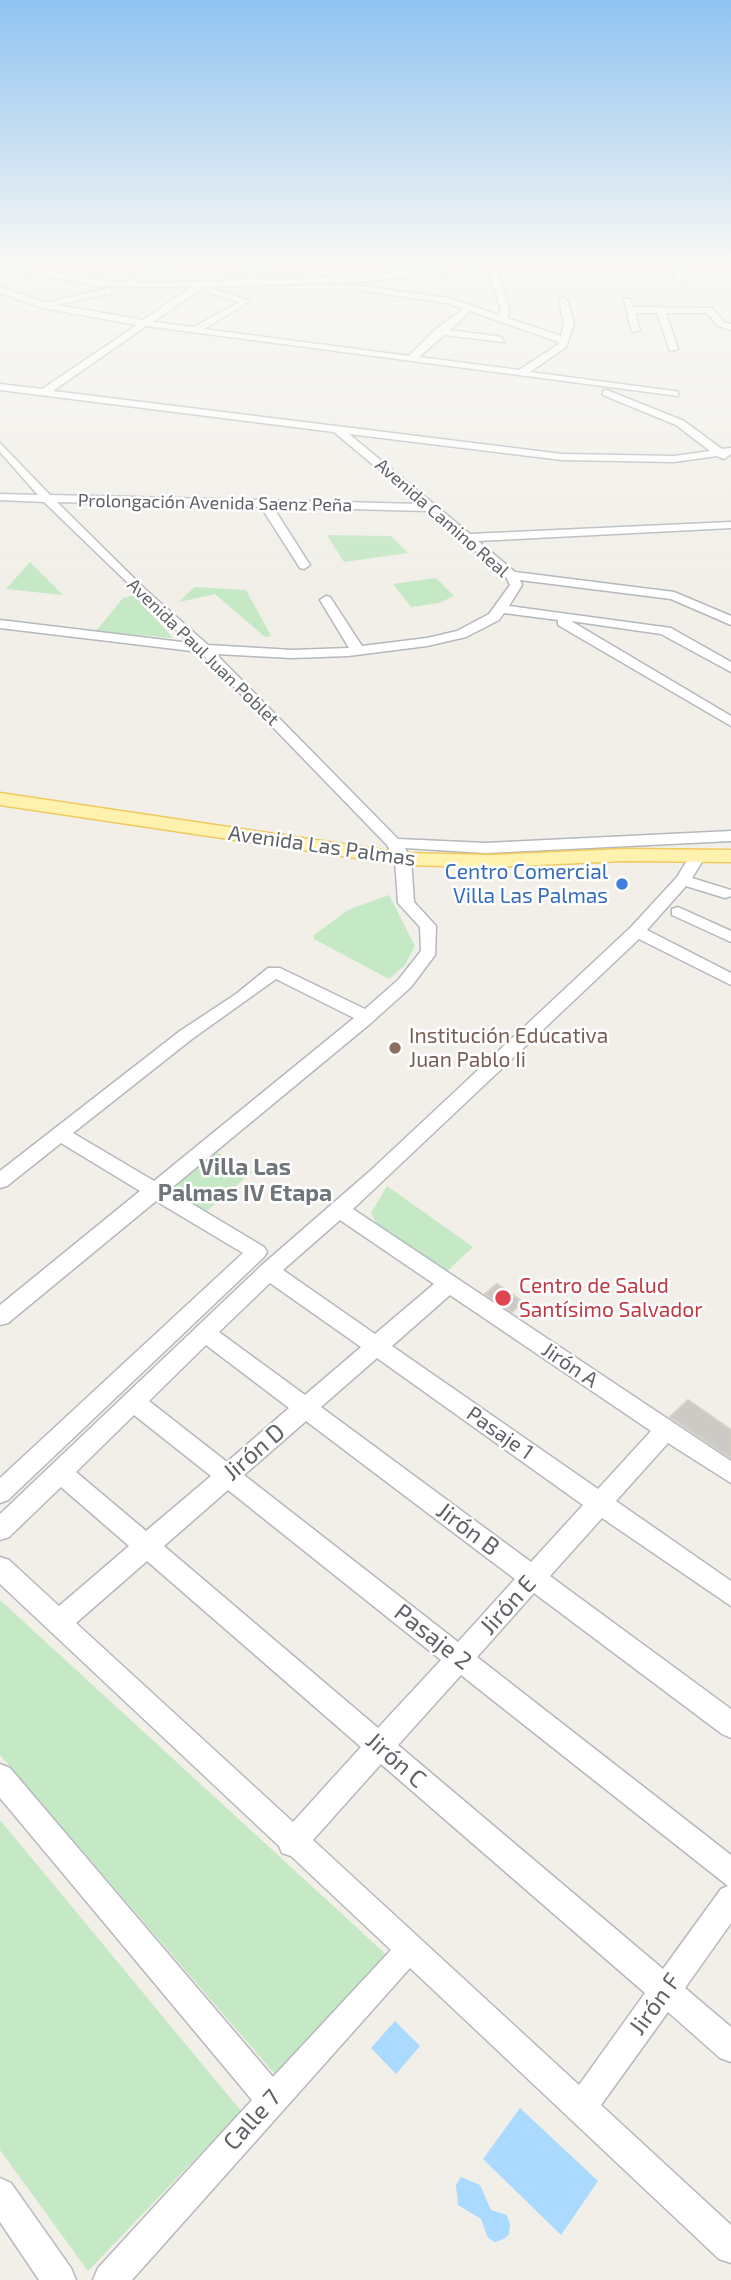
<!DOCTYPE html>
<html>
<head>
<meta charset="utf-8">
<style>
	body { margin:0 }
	canvas { display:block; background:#f1efe8 }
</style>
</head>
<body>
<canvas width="731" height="2280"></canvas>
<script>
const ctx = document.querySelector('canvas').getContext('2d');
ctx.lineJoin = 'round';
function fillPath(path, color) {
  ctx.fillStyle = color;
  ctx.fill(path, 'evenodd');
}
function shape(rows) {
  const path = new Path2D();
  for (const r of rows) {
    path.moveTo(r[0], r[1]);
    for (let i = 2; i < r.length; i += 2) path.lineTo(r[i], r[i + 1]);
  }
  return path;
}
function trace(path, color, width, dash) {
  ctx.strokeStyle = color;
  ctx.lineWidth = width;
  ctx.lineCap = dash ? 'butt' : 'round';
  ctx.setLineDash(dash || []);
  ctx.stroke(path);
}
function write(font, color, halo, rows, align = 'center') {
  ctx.font = font + ' "Exo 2",sans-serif';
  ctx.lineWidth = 5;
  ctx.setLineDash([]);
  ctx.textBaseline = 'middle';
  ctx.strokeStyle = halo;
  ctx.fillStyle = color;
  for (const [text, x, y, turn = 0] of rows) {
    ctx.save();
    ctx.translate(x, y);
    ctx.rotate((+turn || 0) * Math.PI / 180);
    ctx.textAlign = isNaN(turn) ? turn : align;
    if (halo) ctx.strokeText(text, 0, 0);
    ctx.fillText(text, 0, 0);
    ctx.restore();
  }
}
fillPath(shape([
	[327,535,391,536,408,553,344,562],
	[30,562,63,595,6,589],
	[436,578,454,596,439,603,411,607,393,584],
	[194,587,246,590,271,636,265,637,215,594,179,602],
	[134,595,173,638,96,631,123,598],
	[389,895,415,946,405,965,389,979,314,939,314,935,348,910],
	[215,1151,252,1172,207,1211,169,1189],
	[387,1186,473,1247,445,1273,379,1229,371,1213],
	[0,1600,390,1958,280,2080,0,1755],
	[0,1820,241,2111,88,2271,0,2150]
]), '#c5e8c5');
fillPath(shape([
	[395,2021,420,2046,396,2074,371,2048],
	[520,2108,598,2181,561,2235,483,2159],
	[461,2177,480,2185,491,2210,507,2215,510,2225,509,2234,504,2239,495,2242,488,2238,481,2219,458,2205,456,2185]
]), '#aadaff');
const building = shape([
	[497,1284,523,1302,512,1312,485,1294,497,1284],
	[688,1400,731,1430,731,1458,670,1417,688,1400]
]);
fillPath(building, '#cccac5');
trace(building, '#d6d1c6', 2);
const minor = shape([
	[0,262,96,280,126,282,170,262,182,262,136,283,152,283,248,280,250,273,195,262,258,269,256,280,359,276,483,262,511,262,495,266,509,308,507,318,561,336,564,323,559,300,563,297,567,300,574,323,566,347,530,372,674,391,678,392,678,396,146,326,53,391,562,454,674,456,710,451,676,425,603,395,603,391,607,390,684,421,722,449,731,448,731,454,724,459,717,456,674,462,562,460,349,434,470,534,731,522,731,528,478,541,515,572,674,592,731,616,731,625,671,599,520,580,522,585,509,606,671,628,731,662,731,672,661,634,571,621,731,716,731,726,558,625,558,620,504,613,499,620,466,637,427,646,348,656,292,658,216,654,398,839,486,843,731,831,731,841,486,853,405,848,411,859,414,902,436,926,435,955,411,987,371,1023,169,1190,264,1247,267,1252,264,1257,8,1500,0,1503,0,1478,243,1253,156,1201,8,1323,0,1325,0,1305,140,1191,61,1143,7,1186,0,1188,0,1171,180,1031,236,994,268,968,280,968,365,1009,399,979,421,951,420,927,398,903,395,859,387,845,200,652,0,628,0,620,190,643,44,502,0,500,0,494,38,495,0,452,0,443,50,495,420,504,334,432,0,390,0,384,42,389,137,325,43,308,0,293,0,287,46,303,109,288,112,293,57,305,143,320,192,287,96,286,0,266,0,262],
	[486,267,501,308,499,315,449,298,355,285,358,290,447,303,463,309,436,329,409,356,204,329,250,301,208,287,205,292,239,302,194,327,153,322,204,287,359,282,486,267],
	[470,311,559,342,559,344,519,370,419,357,444,335,504,342,501,337,450,330,470,311],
	[57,502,261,507,300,568,304,569,310,565,273,507,428,511,506,577,510,585,489,614,457,631,427,638,362,646,330,597,326,596,320,600,349,648,292,650,208,645,145,589,57,502],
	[276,979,354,1018,154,1181,73,1133,192,1039,276,979],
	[669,262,677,262,684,282,678,282,669,262],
	[724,262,731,262,731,269,728,268,724,262],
	[624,299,630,299,633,307,712,308,724,322,731,324,731,330,718,326,707,313,666,313,678,349,670,351,657,313,635,313,640,330,632,332,624,299],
	[697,852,705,857,692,878,731,890,731,896,725,898,686,886,647,930,731,973,731,985,639,939,353,1209,731,1461,731,1483,668,1443,616,1501,731,1581,731,1606,602,1518,550,1576,731,1709,731,1738,722,1734,534,1593,477,1657,731,1855,731,1923,685,1988,731,2027,731,2062,720,2058,668,2012,601,2105,731,2225,731,2263,719,2259,410,1968,132,2280,93,2280,98,2268,252,2100,0,1798,0,1764,10,1768,273,2077,391,1950,291,1856,282,1853,279,1846,0,1584,0,1557,9,1560,59,1606,129,1546,61,1487,9,1537,0,1540,0,1514,262,1265,370,1171,631,927,677,877,691,854,697,852],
	[340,1220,434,1284,375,1334,283,1270,340,1220],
	[270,1283,361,1347,305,1395,219,1332,270,1283],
	[450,1295,651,1431,598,1489,392,1346,450,1295],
	[206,1345,289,1408,227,1462,149,1401,206,1345],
	[377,1358,583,1505,531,1562,321,1407,377,1358],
	[134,1415,211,1476,146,1531,76,1472,134,1415],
	[306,1421,515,1579,458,1642,244,1475,306,1421],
	[228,1490,441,1660,378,1728,164,1546,228,1490],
	[147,1561,361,1747,293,1822,76,1623,147,1561],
	[461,1675,728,1886,721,1889,663,1969,398,1745,461,1675],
	[381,1764,645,1993,579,2085,313,1840,381,1764],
	[678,907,731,931,731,942,672,915,672,909,678,907],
	[0,2178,11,2183,71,2268,76,2280,39,2280,0,2222,0,2178]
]);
const major = shape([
	[0,793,403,853,493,855,624,849,731,850,731,862,624,861,493,867,403,865,0,805,0,793]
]);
trace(minor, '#b5b8bc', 3);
trace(major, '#f2c960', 3);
fillPath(minor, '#fff');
fillPath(major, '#fff2af');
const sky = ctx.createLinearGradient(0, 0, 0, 581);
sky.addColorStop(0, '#8fc3f1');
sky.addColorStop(0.45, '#f9f8f5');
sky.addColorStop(1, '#f9f8f500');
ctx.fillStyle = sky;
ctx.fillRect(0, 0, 731, 581);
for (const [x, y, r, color] of [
	[622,884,7,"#3f7fe0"],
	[395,1048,7,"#8d6e63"],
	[503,1298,9,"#e0444e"]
]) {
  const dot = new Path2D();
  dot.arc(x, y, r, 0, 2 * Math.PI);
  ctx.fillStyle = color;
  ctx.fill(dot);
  trace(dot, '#fff', 2.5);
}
write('18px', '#5f6368', '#fff', [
	["Prolongación Avenida Saenz Peña",215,503,1],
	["Avenida Camino Real",442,518,41],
	["Avenida Paul Juan Poblet",203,652,44]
]);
write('21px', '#5f6368', '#fff', [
	["Avenida Las Palmas",322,846,8],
	["Jirón A",570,1365,34],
	["Pasaje 1",500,1433,35]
]);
write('21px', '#366cbe', '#fff', [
	["Centro Comercial",608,872],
	["Villa Las Palmas",608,896]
], 'right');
write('21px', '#785e54', '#fff', [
	["Institución Educativa",409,1036],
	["Juan Pablo Ii",409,1060]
], 'left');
write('21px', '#be3a42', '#fff', [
	["Centro de Salud",519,1286],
	["Santísimo Salvador",519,1310]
], 'left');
write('bold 23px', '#70757a', '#fff', [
	["Villa Las",245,1167],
	["Palmas IV Etapa",245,1193]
]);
write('24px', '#5f6368', '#fff', [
	["Jirón D",254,1452,-41],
	["Jirón B",468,1529,37],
	["Jirón E",508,1605,-48],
	["Pasaje 2",433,1637,38],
	["Jirón C",396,1760,41],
	["Jirón F",655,2004,-54],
	["Calle 7",252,2120,-48]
]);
</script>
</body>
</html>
